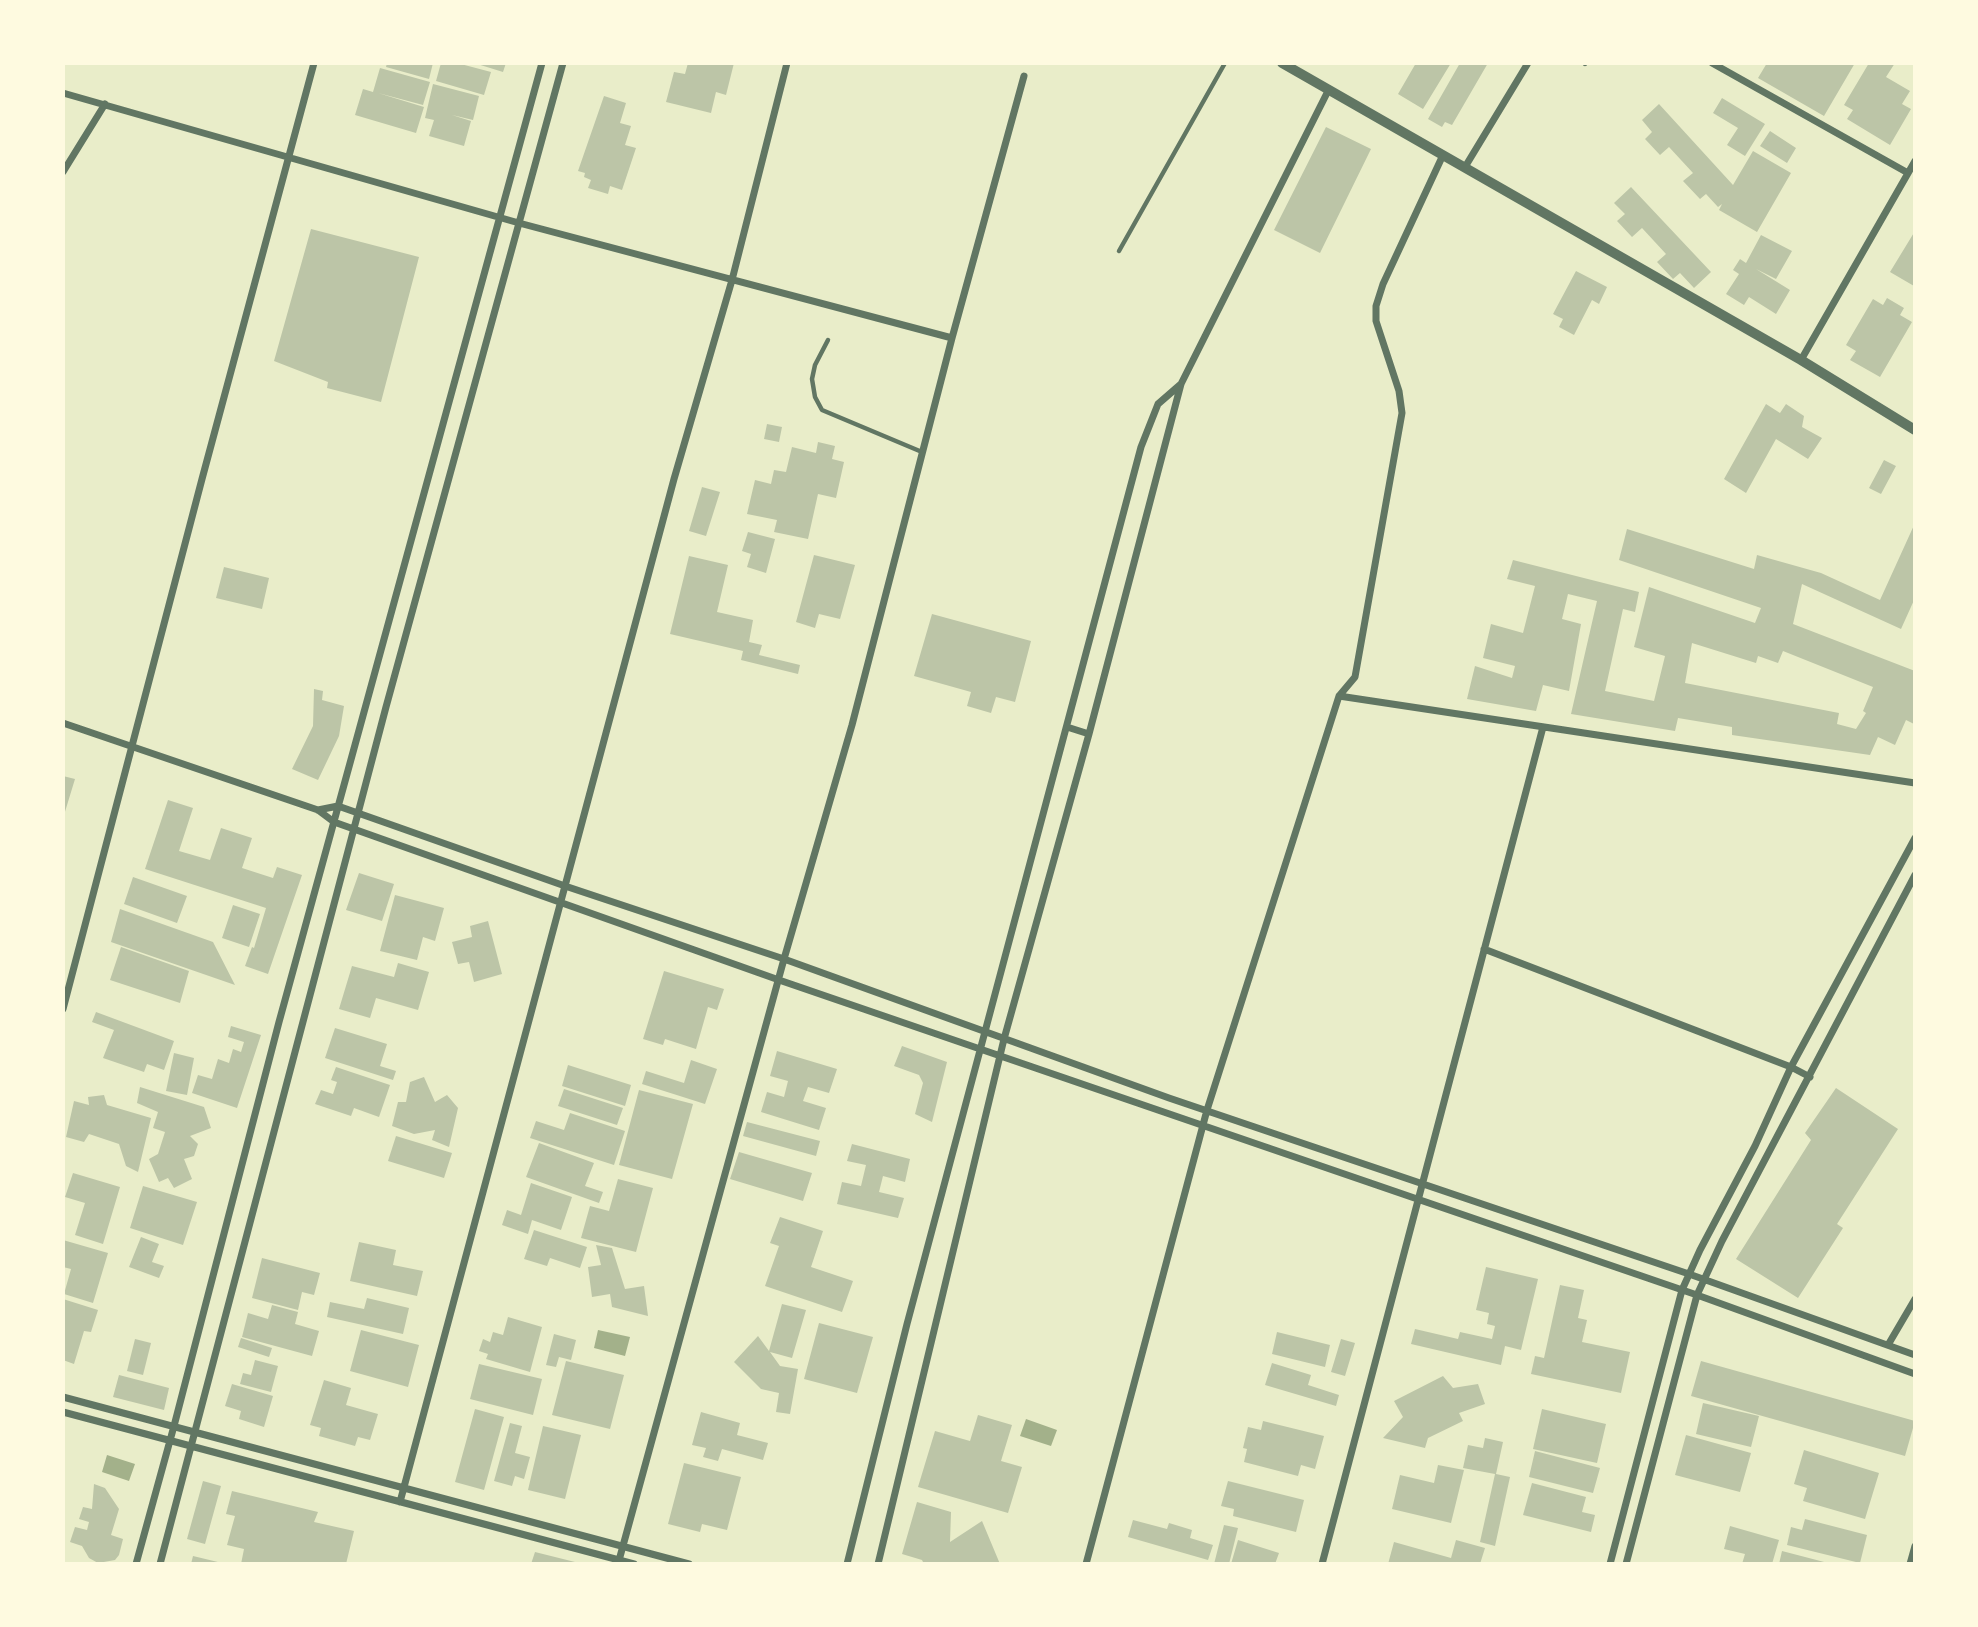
<!DOCTYPE html>
<html>
<head>
<meta charset="utf-8">
<style>
	body { margin:0 }
	#map { position:relative; width:1978px; height:1627px; overflow:hidden; background:#e9edc9; font-family:"Source Sans 3",sans-serif }
	canvas { display:block }
	.frame { position:absolute; inset:0; border:65px solid #fefae0; pointer-events:none }
</style>
</head>
<body>
<div id="map">
<canvas width="1978" height="1627"></canvas>
<div class="frame"></div>
</div>
<script>
const ctx = document.querySelector('canvas').getContext('2d');
ctx.lineJoin = 'round';
function fillPath(path, color) {
  ctx.fillStyle = color;
  ctx.fill(path, 'evenodd');
}
function shape(rows) {
  const path = new Path2D();
  for (const r of rows) {
    path.moveTo(r[0], r[1]);
    for (let i = 2; i < r.length; i += 2) path.lineTo(r[i], r[i + 1]);
  }
  return path;
}
function trace(path, color, width, dash) {
  ctx.strokeStyle = color;
  ctx.lineWidth = width;
  ctx.lineCap = dash ? 'butt' : 'round';
  ctx.setLineDash(dash || []);
  ctx.stroke(path);
}
fillPath(shape([
	[598,1330,630,1337,625,1356,594,1348],
	[1026,1419,1057,1430,1051,1446,1020,1436],
	[107,1455,135,1464,129,1481,102,1472]
]), '#a3b18a');
fillPath(shape([
	[387,63,433,63,429,79,386,67],
	[441,63,457,63,491,72,484,95,436,81],
	[474,63,506,63,503,72],
	[688,63,734,63,726,95,716,92,711,113,666,102,674,72,685,74],
	[1416,63,1451,63,1423,109,1398,94],
	[1460,63,1488,63,1452,125,1445,122,1442,127,1428,119],
	[1767,63,1855,63,1824,116,1758,78],
	[1869,63,1895,63,1886,77,1910,91,1902,104,1911,109,1890,145,1847,119,1853,110,1844,105],
	[380,68,430,82,423,105,378,93,424,107,416,133,355,115,363,89,373,92],
	[433,84,479,96,473,120,452,115,471,121,464,146,429,136,434,120,425,118],
	[604,96,626,103,620,123,631,126,625,145,636,148,622,190,610,186,608,194,588,188,591,180,584,177,585,173,578,171],
	[1722,98,1765,124,1745,156,1727,145,1738,128,1713,113],
	[1659,104,1733,185,1753,151,1791,173,1757,232,1719,210,1722,204,1718,207,1706,194,1700,199,1683,181,1693,173,1669,147,1660,155,1645,139,1652,132,1642,120],
	[1326,127,1371,149,1320,253,1274,230],
	[1770,131,1796,148,1787,163,1760,146],
	[1631,187,1711,272,1694,288,1680,273,1673,279,1657,262,1666,254,1642,228,1632,237,1617,221,1625,214,1614,203],
	[311,229,419,257,381,402,327,388,328,382,274,361],
	[1915,231,1915,284,1914,286,1890,272],
	[1761,235,1792,251,1776,279,1756,269,1790,290,1776,314,1749,297,1744,305,1726,294,1739,274,1733,270,1740,259,1746,263],
	[1576,271,1607,287,1599,304,1592,300,1574,335,1559,327,1563,319,1553,314],
	[1887,298,1904,308,1900,315,1912,322,1880,377,1850,360,1856,351,1846,345,1873,299,1883,305],
	[1766,404,1780,413,1786,404,1804,416,1802,427,1822,438,1808,459,1776,439,1746,493,1724,479],
	[767,424,782,427,779,442,764,439],
	[818,442,835,446,832,459,844,462,836,498,818,494,808,539,774,532,777,520,747,514,755,480,771,484,774,470,786,472,792,447,816,453],
	[1884,460,1896,466,1881,494,1869,488],
	[702,487,720,492,706,536,689,531],
	[1915,523,1915,598,1901,629,1802,584,1793,624,1915,671,1915,722,1914,724,1906,720,1895,745,1878,737,1870,755,1732,735,1732,727,1678,718,1675,731,1571,714,1597,601,1568,594,1562,619,1581,624,1569,691,1543,685,1536,711,1467,699,1475,666,1512,678,1515,666,1483,658,1491,624,1523,633,1535,586,1507,579,1513,560,1639,592,1635,612,1623,609,1605,691,1654,701,1665,656,1634,647,1649,587,1755,623,1761,608,1619,560,1627,529,1754,569,1757,555,1821,573,1880,600],
	[1692,643,1756,663,1758,656,1778,663,1783,651,1873,687,1863,711,1866,713,1856,729,1837,724,1839,713,1685,683],
	[748,532,775,539,766,573,747,567,751,554,742,551],
	[814,555,855,565,840,619,819,614,815,628,796,622],
	[689,556,728,565,717,612,753,620,749,642,762,645,759,655,800,665,798,674,741,660,743,651,670,634],
	[224,567,269,578,262,609,216,598],
	[932,614,1031,641,1015,702,996,697,991,713,967,706,971,692,914,676],
	[314,689,323,691,322,700,344,706,339,736,318,780,292,769,313,726],
	[63,776,75,779,64,815,63,815],
	[168,800,193,808,179,851,210,860,221,828,252,838,242,868,273,878,277,867,302,875,268,974,245,966,252,947,254,948,266,908,145,869],
	[359,873,394,884,382,921,346,910],
	[133,877,187,896,177,923,124,904],
	[395,895,444,908,435,941,423,937,417,960,380,951],
	[233,905,260,914,249,947,222,938],
	[120,909,213,942,235,985,111,942],
	[488,921,502,974,474,982,469,962,458,964,452,942,472,937,470,926],
	[121,947,189,971,180,1003,110,980],
	[398,963,429,972,418,1010,376,998,370,1018,339,1009,352,966,394,977],
	[664,971,724,989,717,1010,708,1007,696,1049,665,1039,663,1045,643,1039],
	[96,1012,174,1041,164,1070,147,1064,144,1072,103,1058,114,1030,92,1022],
	[231,1026,261,1035,237,1108,192,1093,198,1075,212,1079,218,1059,229,1063,233,1049,241,1052,244,1042,228,1037],
	[335,1028,387,1044,380,1066,396,1071,393,1080,325,1058],
	[902,1046,947,1062,932,1122,915,1114,923,1083,919,1075,894,1066],
	[777,1051,837,1069,829,1093,808,1087,803,1101,826,1108,819,1130,761,1112,767,1092,784,1097,788,1081,770,1076],
	[174,1053,194,1058,187,1095,166,1091],
	[691,1060,717,1069,705,1104,642,1084,646,1071,684,1083],
	[568,1065,631,1085,625,1106,562,1086],
	[336,1067,390,1085,379,1117,354,1108,351,1116,315,1104,321,1090,333,1094,337,1082,331,1080],
	[424,1077,435,1102,447,1095,458,1108,449,1147,432,1140,435,1130,414,1134,392,1126,398,1102,406,1102,410,1082],
	[140,1087,204,1107,211,1128,190,1136,198,1144,194,1156,184,1159,192,1179,174,1188,168,1178,159,1182,149,1159,158,1154,165,1132,153,1128,158,1112,137,1103],
	[1836,1088,1898,1129,1837,1224,1843,1228,1798,1298,1736,1259,1811,1140,1805,1133],
	[564,1089,623,1108,617,1125,558,1106],
	[639,1090,693,1104,672,1179,619,1165],
	[104,1095,107,1105,151,1118,138,1172,126,1166,119,1144,89,1134,84,1142,66,1137,74,1101,89,1105,88,1097],
	[570,1113,625,1131,614,1165,530,1138,536,1121,564,1130],
	[747,1122,820,1141,816,1156,743,1136],
	[396,1136,452,1153,444,1178,388,1161],
	[539,1143,594,1163,585,1186,603,1192,599,1203,526,1177],
	[852,1144,910,1159,905,1182,883,1176,879,1192,904,1198,898,1218,837,1204,842,1182,861,1186,866,1165,847,1161],
	[739,1152,812,1173,803,1201,730,1179],
	[73,1173,120,1187,103,1244,75,1235,85,1203,65,1197],
	[618,1179,653,1188,636,1252,581,1238,590,1206,609,1211],
	[531,1183,572,1197,561,1230,532,1220,528,1234,502,1225,507,1210,521,1215],
	[143,1186,197,1202,183,1245,130,1228],
	[780,1217,823,1231,811,1267,853,1281,842,1312,765,1286,779,1246,770,1243],
	[534,1230,587,1247,580,1268,550,1258,547,1266,524,1259],
	[141,1237,159,1244,152,1262,164,1266,159,1278,129,1267],
	[63,1240,108,1253,93,1303,64,1294,71,1269,63,1267],
	[359,1242,396,1250,393,1265,423,1271,417,1296,350,1281],
	[596,1245,612,1248,625,1289,644,1286,648,1316,612,1307,610,1294,592,1297,588,1267,601,1265],
	[262,1258,320,1273,314,1295,302,1292,298,1310,252,1298],
	[1486,1267,1538,1279,1521,1350,1505,1346,1501,1365,1411,1344,1415,1329,1458,1339,1460,1332,1492,1339,1495,1326,1487,1324,1489,1313,1476,1310],
	[1560,1285,1584,1290,1578,1318,1587,1320,1582,1342,1630,1352,1621,1393,1531,1374,1535,1356,1544,1358],
	[367,1298,409,1308,403,1334,327,1317,330,1302,364,1309],
	[63,1299,98,1310,91,1332,84,1331,74,1364,63,1360],
	[782,1304,806,1310,792,1358,770,1352,780,1366,798,1369,790,1414,776,1412,779,1393,761,1389,734,1362,758,1336,769,1351],
	[272,1305,298,1312,295,1324,319,1331,312,1356,242,1337,248,1313,268,1319],
	[508,1317,542,1327,530,1372,486,1359,488,1354,479,1351,483,1339,490,1342,493,1332,503,1335],
	[819,1323,873,1337,857,1393,804,1379],
	[361,1330,419,1345,408,1387,350,1371],
	[1277,1332,1330,1345,1325,1367,1272,1354],
	[554,1334,576,1340,571,1360,559,1357,556,1367,546,1365],
	[241,1338,272,1348,269,1357,238,1347],
	[135,1339,151,1343,143,1375,127,1371],
	[1341,1339,1355,1343,1345,1376,1331,1372],
	[255,1360,278,1366,271,1392,240,1384,243,1373,251,1375],
	[566,1361,624,1375,610,1429,552,1415],
	[1701,1361,1915,1421,1905,1456,1691,1396],
	[1272,1363,1311,1375,1308,1385,1339,1395,1336,1406,1265,1385],
	[479,1364,542,1379,533,1415,470,1399],
	[119,1375,169,1388,164,1410,113,1397],
	[1443,1376,1453,1388,1478,1384,1485,1404,1459,1413,1463,1421,1428,1438,1425,1448,1383,1438,1403,1417,1394,1401],
	[324,1380,351,1388,346,1405,378,1414,370,1440,358,1437,355,1446,319,1436,321,1428,310,1425],
	[232,1384,273,1396,264,1427,239,1419,241,1411,225,1406],
	[1703,1403,1759,1416,1751,1447,1696,1434],
	[475,1409,504,1417,484,1490,455,1482],
	[1542,1409,1606,1424,1597,1463,1533,1449],
	[701,1412,740,1423,737,1435,768,1443,763,1460,722,1449,718,1461,703,1457,706,1448,692,1445],
	[978,1415,1012,1425,1001,1461,1022,1467,1008,1513,918,1487,935,1431,970,1441],
	[1263,1421,1324,1436,1315,1469,1301,1465,1298,1476,1244,1462,1247,1449,1243,1448,1248,1427,1261,1430],
	[510,1423,522,1426,515,1453,530,1457,524,1479,515,1476,512,1486,494,1481],
	[543,1426,581,1435,565,1499,528,1490],
	[1686,1435,1751,1453,1740,1492,1675,1475],
	[1485,1438,1503,1442,1496,1474,1510,1477,1495,1546,1480,1542,1495,1474,1463,1468,1468,1445,1483,1448],
	[1804,1450,1879,1473,1865,1519,1803,1501,1807,1488,1794,1484],
	[1535,1451,1600,1468,1593,1493,1529,1477],
	[684,1463,741,1477,727,1530,702,1524,700,1532,668,1524],
	[1438,1465,1464,1470,1451,1523,1392,1509,1400,1475,1434,1483],
	[203,1481,221,1486,205,1544,187,1539],
	[1228,1481,1304,1500,1296,1532,1233,1516,1234,1509,1221,1506],
	[1532,1483,1586,1497,1582,1512,1595,1515,1591,1532,1523,1515],
	[94,1484,105,1488,119,1509,111,1535,123,1539,119,1555,115,1560,98,1563,89,1558,82,1546,70,1542,75,1527,87,1530,89,1522,79,1519,83,1507,92,1509],
	[232,1491,318,1512,314,1522,354,1531,346,1564,241,1564,244,1549,227,1545,235,1516,226,1514],
	[917,1502,951,1512,950,1542,982,1521,1000,1564,924,1564,922,1560,902,1554],
	[1805,1519,1867,1535,1860,1563,1787,1545,1791,1527,1802,1530],
	[1133,1520,1167,1529,1169,1523,1192,1530,1190,1538,1213,1545,1208,1560,1128,1537],
	[1224,1525,1238,1528,1229,1564,1214,1564],
	[1730,1526,1779,1540,1772,1564,1742,1564,1745,1554,1724,1549],
	[1238,1540,1279,1553,1275,1564,1231,1564],
	[1456,1540,1485,1548,1480,1564,1388,1564,1394,1542,1451,1558],
	[1782,1551,1828,1563,1828,1564,1779,1564],
	[535,1552,579,1563,579,1564,531,1564],
	[193,1556,222,1563,222,1564,191,1564]
]), '#bcc5a7');
trace(shape([
	[1585,64,1585,63],
	[1119,251,1225,63],
	[828,340,815,365,812,379,815,397,822,410,922,452]
]), '#617663', 4.5);
trace(shape([
	[1712,63,1908,173],
	[63,93,519,223,952,338],
	[1465,167,1528,63],
	[63,172,105,104],
	[1801,360,1915,161],
	[1339,696,1915,783],
	[63,723,318,810,334,822,779,980,1697,1295,1915,1374],
	[1067,727,1089,734],
	[318,810,338,806,565,886,784,959,1169,1098,1689,1274,1915,1355],
	[1484,949,1791,1067,1810,1077],
	[63,1009,202,479,314,63],
	[1888,1345,1915,1299],
	[63,1397,689,1564],
	[63,1412,634,1564],
	[400,1502,674,479,732,280,787,63],
	[136,1564,174,1426,279,1022,542,63],
	[160,1564,386,707,563,63],
	[618,1564,784,959,852,725,952,338,1024,76],
	[847,1564,907,1324,1141,447,1158,404,1181,384],
	[878,1564,1004,1039,1089,734,1181,384,1329,89],
	[1086,1564,1207,1110,1339,696,1355,677,1402,413,1399,391,1376,321,1376,306,1383,284,1443,155],
	[1322,1564,1543,727],
	[1610,1564,1682,1290,1700,1250,1755,1146,1791,1067,1915,838],
	[1626,1564,1697,1295,1722,1241,1915,875],
	[1910,1564,1915,1546]
]), '#617663', 7);
trace(shape([
	[1282,63,1801,360,1915,430]
]), '#617663', 10);
</script>
</body>
</html>
